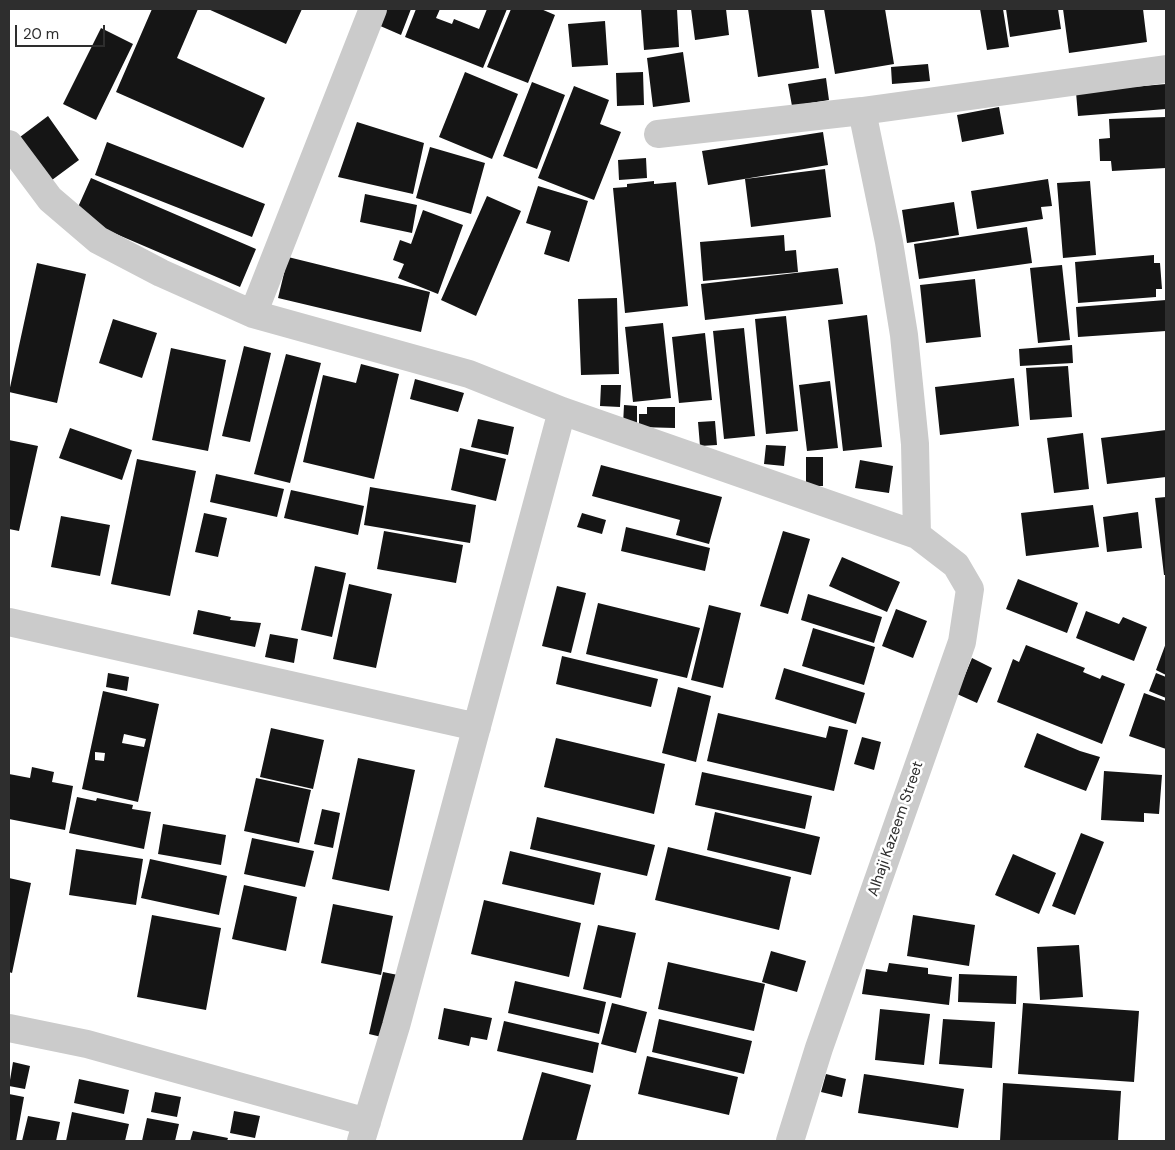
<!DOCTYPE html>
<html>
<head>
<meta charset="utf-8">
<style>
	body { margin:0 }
	#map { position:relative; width:1175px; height:1150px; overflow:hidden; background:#fff; font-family:"DM Sans",sans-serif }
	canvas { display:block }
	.frame { position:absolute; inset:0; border:10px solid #2e2e2e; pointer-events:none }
	.scale { position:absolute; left:15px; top:25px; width:90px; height:22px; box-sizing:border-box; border:2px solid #2e2e2e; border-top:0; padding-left:6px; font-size:15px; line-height:18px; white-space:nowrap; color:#2e2e2e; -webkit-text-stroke:4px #fff; paint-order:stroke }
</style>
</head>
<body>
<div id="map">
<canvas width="1175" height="1150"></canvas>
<div class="frame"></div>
<div class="scale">20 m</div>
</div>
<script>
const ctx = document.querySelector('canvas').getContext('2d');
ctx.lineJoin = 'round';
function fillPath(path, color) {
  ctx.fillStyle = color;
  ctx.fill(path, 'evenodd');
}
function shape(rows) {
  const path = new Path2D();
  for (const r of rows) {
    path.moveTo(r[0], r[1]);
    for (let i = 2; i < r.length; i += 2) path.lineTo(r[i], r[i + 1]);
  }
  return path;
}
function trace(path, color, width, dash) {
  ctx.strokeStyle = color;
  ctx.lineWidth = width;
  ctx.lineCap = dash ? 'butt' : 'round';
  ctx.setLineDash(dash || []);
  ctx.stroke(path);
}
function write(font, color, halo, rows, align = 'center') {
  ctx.font = font + ' "DM Sans",sans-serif';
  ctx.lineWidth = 5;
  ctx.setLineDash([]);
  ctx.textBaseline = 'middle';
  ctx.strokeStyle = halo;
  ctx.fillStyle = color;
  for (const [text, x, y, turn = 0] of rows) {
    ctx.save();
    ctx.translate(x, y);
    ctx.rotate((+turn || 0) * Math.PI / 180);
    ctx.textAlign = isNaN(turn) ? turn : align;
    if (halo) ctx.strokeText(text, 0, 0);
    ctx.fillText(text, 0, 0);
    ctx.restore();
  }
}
fillPath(shape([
	[152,9,198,9,177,58,265,98,243,148,116,92],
	[208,9,302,9,286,44],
	[385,9,411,9,401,35,378,25],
	[416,9,440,9,436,18,452,24,454,19,479,29,487,9,507,9,483,68,405,37],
	[511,9,541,9,555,15,528,83,487,67],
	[641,9,677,9,679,47,644,50],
	[691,9,726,9,729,35,695,40],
	[748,9,811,9,819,68,758,77],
	[824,9,885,9,894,64,835,74],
	[980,9,1003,9,1009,47,987,50],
	[1006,9,1058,9,1061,29,1010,37],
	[1063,9,1143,9,1147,42,1069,53],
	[605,21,608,65,572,67,568,24],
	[101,28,133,44,96,120,63,104],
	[683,52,690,102,653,107,647,58],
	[928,64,930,81,892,84,891,67],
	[465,72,518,94,492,159,439,137],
	[643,72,644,105,617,106,616,73],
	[826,78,829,100,792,106,788,84],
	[532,82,565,95,537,169,503,156],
	[1166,84,1166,109,1078,116,1076,92],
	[574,86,609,100,600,124,621,132,594,200,538,178],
	[999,107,1004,134,962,142,957,115],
	[48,116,79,160,52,180,20,137],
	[1166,117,1166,168,1112,171,1111,161,1100,161,1099,139,1110,138,1109,119],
	[357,122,424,143,413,194,338,177],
	[823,132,828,165,708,185,702,151],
	[107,142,265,204,252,237,95,175],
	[430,147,485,163,471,214,416,198],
	[646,158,647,178,619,180,618,160],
	[825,169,831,217,751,227,745,179],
	[91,178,256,249,240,287,74,216],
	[1048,179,1052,206,1041,207,1043,219,977,229,971,191],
	[654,181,654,184,676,182,688,306,625,313,613,188,627,187,627,184],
	[1090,181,1096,255,1063,258,1057,183],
	[538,186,588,201,569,262,544,254,551,231,526,223],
	[365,194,417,205,412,233,360,222],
	[487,196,521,211,476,316,441,300],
	[954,202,959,235,907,243,902,210],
	[423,210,463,225,438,294,398,278,404,264,393,260,400,240,411,244],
	[1027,227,1032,263,919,279,914,244],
	[784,235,785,251,796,250,798,272,703,281,700,242],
	[1154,255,1154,263,1160,263,1162,289,1156,289,1156,297,1078,303,1075,262],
	[288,257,430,292,421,332,278,298],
	[37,263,86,274,57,403,9,392],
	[1062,265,1070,340,1038,343,1030,268],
	[838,268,843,304,705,320,701,284],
	[975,279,981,337,926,343,920,285],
	[617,298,619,374,581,375,578,299],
	[1166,300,1166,331,1078,337,1076,307],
	[867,315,882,447,843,451,828,320],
	[786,316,798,431,766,434,755,319],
	[113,319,157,333,142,378,99,363],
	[663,323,671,398,633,402,625,327],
	[744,328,755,436,724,439,713,331],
	[705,333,712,400,679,403,672,337],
	[1072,345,1073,363,1020,366,1019,349],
	[244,346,271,353,250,442,222,436],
	[171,348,226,360,208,451,152,440],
	[286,354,321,363,290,483,254,474],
	[361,364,399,374,374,479,303,462,323,375,356,383],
	[1068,366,1072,417,1030,420,1026,368],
	[1014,378,1019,426,940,435,935,387],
	[415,379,464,393,458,412,410,399],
	[830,381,838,448,807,451,799,385],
	[601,385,621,385,620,407,600,406],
	[624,405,637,406,637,424,623,425],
	[647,407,675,407,675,428,639,427,639,414,647,414],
	[478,419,514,427,508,455,471,447],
	[715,421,717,445,700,446,698,422],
	[70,428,132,450,122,480,59,458],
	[1166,430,1166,477,1107,484,1101,438],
	[1083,433,1089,489,1054,493,1047,438],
	[9,440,38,446,19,531,9,529],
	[766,445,786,446,784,466,764,464],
	[460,448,506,459,496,501,451,490],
	[806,457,823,457,823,486,806,486],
	[137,459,196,471,170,596,111,584],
	[860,460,893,466,889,493,855,488],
	[601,465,722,497,709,544,676,535,680,520,592,496],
	[216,474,284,489,277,517,210,502],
	[370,487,476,505,470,543,364,525],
	[291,490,364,506,358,535,284,518],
	[1166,497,1166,575,1164,575,1155,498],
	[1093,505,1099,547,1026,556,1021,513],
	[1138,512,1142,548,1107,552,1103,517],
	[204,513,227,518,218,557,195,552],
	[582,513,606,520,602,534,577,527],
	[61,516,110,525,100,576,51,567],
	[626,527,710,548,705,571,621,551],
	[384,531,463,545,456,583,377,569],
	[783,531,810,539,788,614,760,606],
	[842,557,900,582,887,612,829,586],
	[315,566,346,573,332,637,301,630],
	[1018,579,1078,603,1067,633,1006,609],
	[349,584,392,594,376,668,333,659],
	[557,586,586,593,571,653,542,646],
	[808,594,882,617,874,643,801,620],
	[598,603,700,628,687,678,586,654],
	[709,605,741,613,723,688,691,680],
	[896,609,927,621,913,658,882,646],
	[198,610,231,617,230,620,261,623,255,647,193,634],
	[1086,611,1119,624,1123,617,1147,627,1134,661,1076,638],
	[813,628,875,647,864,685,802,666],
	[270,634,298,639,294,663,265,657],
	[1166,643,1166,675,1156,670],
	[1026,645,1085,668,1083,672,1100,679,1102,675,1125,684,1102,744,997,702,1013,659,1019,662],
	[562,656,658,679,651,707,556,684],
	[972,658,992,668,977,703,957,694],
	[784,668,865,693,856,724,775,699],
	[108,673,129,677,127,691,106,687],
	[1156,673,1166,677,1166,698,1149,691],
	[678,687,711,696,696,762,662,753],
	[103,691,159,704,138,802,82,789],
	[124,734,146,739,144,747,122,743],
	[95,752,105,753,104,761,95,760],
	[1144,693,1166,701,1166,749,1129,736],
	[718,713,826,738,829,726,848,730,834,791,707,761],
	[271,728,324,740,313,789,260,777],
	[1037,733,1080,751,1100,757,1086,791,1024,767],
	[862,737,881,742,874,770,854,764],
	[556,738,665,764,654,814,544,787],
	[358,758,415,770,389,891,332,879],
	[32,767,54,772,52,782,73,786,65,830,9,819,9,774,30,778],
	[1104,771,1162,775,1159,814,1144,813,1144,822,1101,820],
	[702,772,812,796,805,829,695,805],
	[256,778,311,790,299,843,244,831],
	[77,797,96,801,97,798,133,805,132,809,151,812,144,849,69,833],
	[322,809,340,813,333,848,314,844],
	[715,812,820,837,811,875,707,850],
	[537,817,655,845,647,876,530,849],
	[163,824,226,835,221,865,158,854],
	[1081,833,1104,842,1075,915,1052,906],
	[252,838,314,851,305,887,244,874],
	[668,847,791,877,779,930,655,900],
	[76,849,143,859,136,905,69,895],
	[510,851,601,873,594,905,502,884],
	[1013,854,1056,873,1039,914,995,895],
	[150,859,227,876,219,915,141,898],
	[9,878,31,883,12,973,9,972],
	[244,885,297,897,286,951,232,939],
	[484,900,581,923,569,977,471,954],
	[333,904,393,916,381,975,321,963],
	[152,915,221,928,206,1010,137,997],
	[913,915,975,925,969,966,907,956],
	[598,925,636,933,621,998,583,989],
	[1079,945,1083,997,1040,1000,1037,947],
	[771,951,806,961,797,992,762,982],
	[668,962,765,984,754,1031,658,1009],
	[889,963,928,968,928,974,952,977,949,1005,862,994,866,969,887,972],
	[383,972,403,976,390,1039,369,1034],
	[959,974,1017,976,1016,1004,958,1002],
	[515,981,606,1002,599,1034,508,1013],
	[612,1003,647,1012,636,1053,601,1044],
	[1023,1003,1139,1011,1134,1082,1018,1074],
	[444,1008,492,1018,487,1040,471,1037,469,1046,438,1039],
	[880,1009,930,1014,924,1065,875,1060],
	[659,1019,752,1041,744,1074,652,1052],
	[943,1019,995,1022,992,1068,939,1064],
	[504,1021,599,1043,593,1073,497,1051],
	[647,1056,738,1077,729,1115,638,1094],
	[13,1062,30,1066,25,1089,9,1086],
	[542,1072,591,1085,576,1141,522,1141],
	[826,1074,846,1079,842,1097,821,1092],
	[864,1074,964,1089,958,1128,858,1113],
	[79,1079,129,1090,124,1114,74,1103],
	[1003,1083,1121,1091,1118,1141,1000,1141],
	[155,1092,181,1097,177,1117,151,1112],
	[9,1094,24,1097,16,1141,9,1141],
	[234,1111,260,1116,255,1138,230,1133],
	[72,1112,129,1124,125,1141,66,1141],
	[28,1116,60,1122,56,1141,22,1141],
	[147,1118,179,1124,175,1141,142,1141],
	[193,1131,228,1138,227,1141,190,1141]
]), '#151515');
trace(shape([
	[862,111,889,242,904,335,915,444,917,535],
	[658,134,862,111,1166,69],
	[9,144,50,199,98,240,161,273,253,314,469,374,562,411,917,535,956,565,970,589,962,642,819,1048,790,1141],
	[253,314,373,9],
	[9,622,477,727],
	[9,1028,87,1044,367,1122],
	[361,1141,396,1026,562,411]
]), '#cbcbcb', 28);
write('15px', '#2e2e2e', '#fff', [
	["Alhaji Kazeem Street",896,829,-71]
]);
</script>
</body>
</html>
